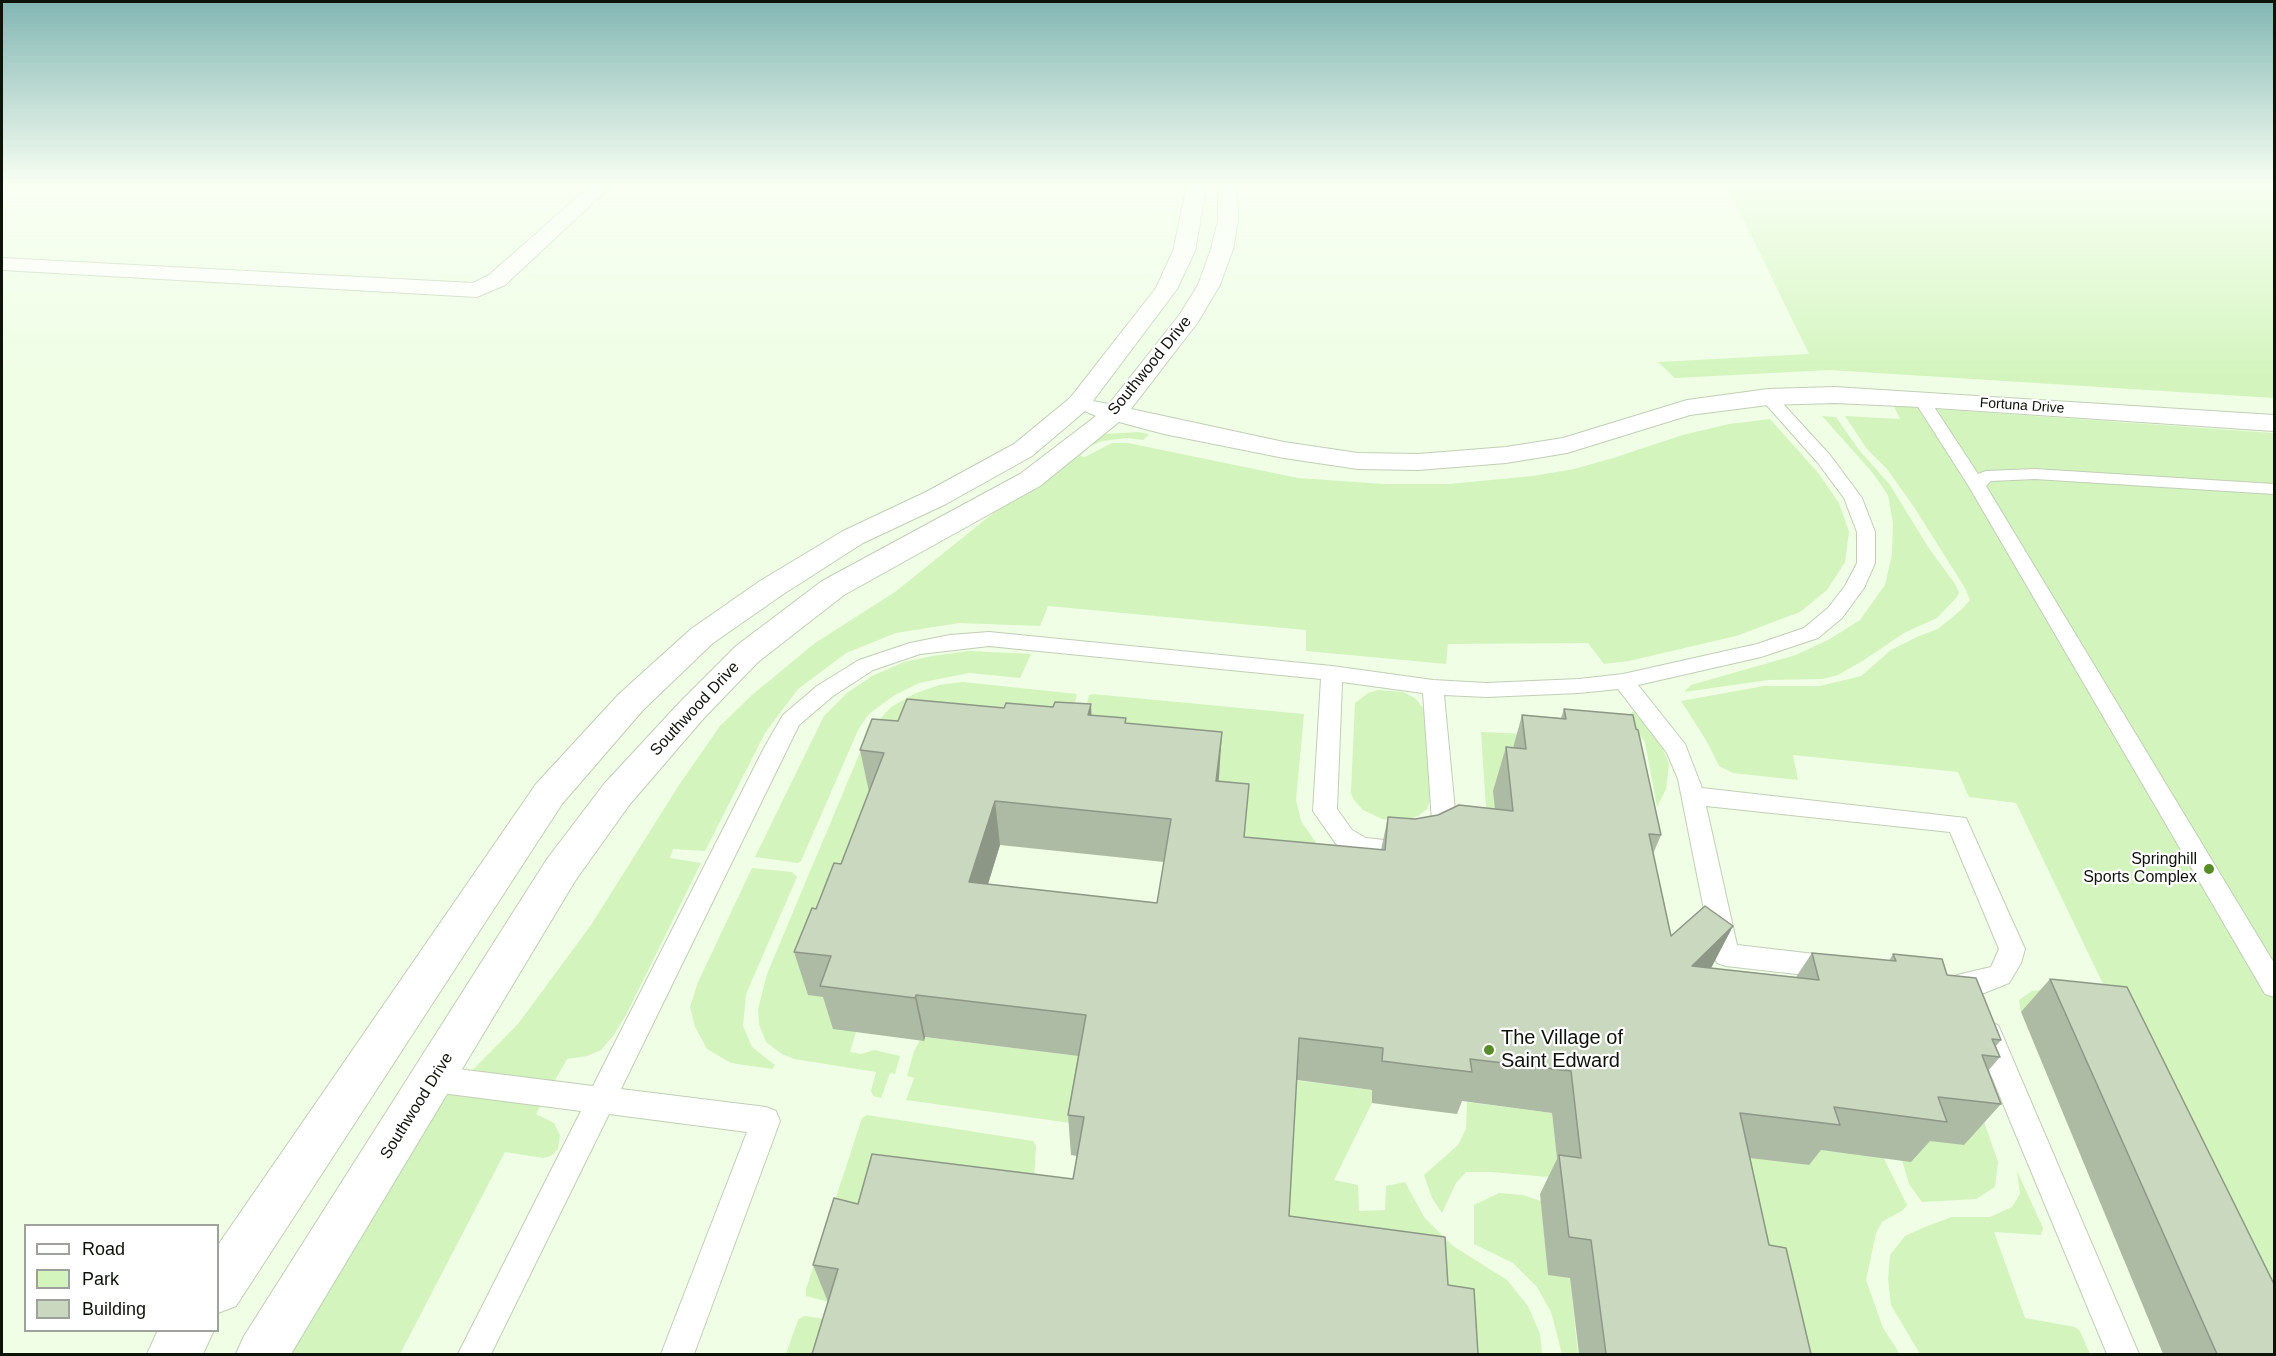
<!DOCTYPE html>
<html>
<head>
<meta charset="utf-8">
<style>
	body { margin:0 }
	#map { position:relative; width:2276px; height:1356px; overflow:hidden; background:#effee5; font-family:Arial,sans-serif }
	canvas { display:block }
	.frame { position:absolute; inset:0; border:3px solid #0e130a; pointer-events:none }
	.legend { position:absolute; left:24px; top:1224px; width:195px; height:108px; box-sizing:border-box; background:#fff; border:2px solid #9fa19d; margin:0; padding:8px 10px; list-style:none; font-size:18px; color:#0e130a }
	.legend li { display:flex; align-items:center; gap:12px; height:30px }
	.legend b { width:30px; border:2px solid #9fa19d }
</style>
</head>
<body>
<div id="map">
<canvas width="2276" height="1356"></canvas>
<div class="frame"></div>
<ul class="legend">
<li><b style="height:8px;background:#fff"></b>Road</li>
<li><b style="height:16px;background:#d3f5bd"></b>Park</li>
<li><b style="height:16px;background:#c9d8bf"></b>Building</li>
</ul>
</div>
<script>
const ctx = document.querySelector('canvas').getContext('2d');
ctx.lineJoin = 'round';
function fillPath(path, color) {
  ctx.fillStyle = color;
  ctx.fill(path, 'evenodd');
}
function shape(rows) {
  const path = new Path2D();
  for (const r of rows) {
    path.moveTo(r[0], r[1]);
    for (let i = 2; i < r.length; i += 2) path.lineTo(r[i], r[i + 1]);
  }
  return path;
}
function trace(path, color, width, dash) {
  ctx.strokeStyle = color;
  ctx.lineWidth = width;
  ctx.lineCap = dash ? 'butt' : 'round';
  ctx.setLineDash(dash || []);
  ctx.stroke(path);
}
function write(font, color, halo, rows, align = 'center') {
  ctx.font = font + ' Arial,sans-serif';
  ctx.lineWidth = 4.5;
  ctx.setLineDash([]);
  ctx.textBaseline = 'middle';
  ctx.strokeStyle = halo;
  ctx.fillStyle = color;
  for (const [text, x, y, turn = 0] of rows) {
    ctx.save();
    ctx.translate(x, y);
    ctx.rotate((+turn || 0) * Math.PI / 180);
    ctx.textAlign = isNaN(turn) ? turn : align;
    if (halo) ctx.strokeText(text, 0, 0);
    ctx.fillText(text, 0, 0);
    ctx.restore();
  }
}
fillPath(shape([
	[1727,186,2274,186,2274,398,1830,370,1675,378,1658,362,1809,354],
	[1894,406,2274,433,2274,1354,2095,1021,2021,1012,2019,1000,2032,991,2047,989,2106,990,2016,803,1969,797,1958,772,1793,755,1798,780,1733,773,1719,766,1706,740,1681,701,1764,686,1820,686,1861,676,1891,650,1919,636,1938,629,1962,609,1970,600,1965,588,1914,507,1887,469,1867,449,1845,416,1900,419],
	[1822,416,1836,417,1859,450,1890,485,1928,547,1955,584,1959,592,1957,597,1937,618,1904,633,1864,660,1838,675,1823,679,1768,680,1684,692,1691,685,1796,655,1830,639,1860,620,1885,585,1892,554,1893,523,1888,495,1872,472],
	[1770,419,1819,474,1839,503,1849,532,1845,562,1827,590,1800,612,1736,636,1629,661,1604,664,1588,643,1448,644,1446,664,1306,651,1306,630,1048,606,1040,626,959,623,896,633,846,653,798,689,765,733,705,851,673,849,670,858,701,863,626,1015,613,1036,601,1050,587,1056,567,1059,536,1114,554,1123,560,1135,558,1149,551,1156,543,1158,505,1152,400,1354,267,1354,358,1208,439,1104,518,1024,591,925,679,785,720,726,752,695,815,643,895,592,1072,450,1104,434,1138,432,1149,434,1143,440,1127,438,1102,441,1089,447,1080,456,1085,457,1112,443,1128,443,1298,478,1384,484,1449,484,1533,476,1574,469,1613,458,1683,435,1729,424],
	[969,651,1031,654,1020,678,969,673,919,683,893,696,869,714,859,728,801,861,798,863,755,857,824,716,847,693,872,676,904,662,932,656],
	[963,682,1077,694,1064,746,809,995,843,999,856,1032,850,1052,861,1054,874,1050,900,1056,895,1074,890,1073,881,1098,873,1096,871,1091,876,1072,794,1059,782,1054,766,1042,759,1024,758,1009,767,974,869,731,891,707,916,693,939,685],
	[1378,690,1403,692,1415,698,1427,713,1431,799,1427,809,1418,816,1407,820,1382,819,1363,810,1353,799,1351,792,1355,703,1368,693],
	[1093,694,1304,714,1296,800,1301,821,1319,847,1279,884,1077,747,1089,695],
	[1637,710,1658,737,1669,764,1666,789,1657,807,1645,742,1627,718,1629,714],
	[1481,732,1550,735,1495,809,1486,808],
	[752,868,792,872,797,877,746,994,743,1026,752,1047,775,1065,772,1069,731,1063,707,1049,695,1027,690,1007,698,982],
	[925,1037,1102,1059,1078,1124,906,1100,914,1078,907,1076,914,1051,920,1040],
	[1292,1080,1372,1090,1372,1103,1334,1180,1358,1185,1359,1211,1385,1210,1386,1186,1405,1182,1424,1217,1453,1246,1507,1280,1528,1306,1540,1334,1542,1354,1459,1354,1281,1267],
	[1974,1093,1998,1162,1995,1187,1976,1199,1922,1202,1909,1184,1902,1160],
	[1467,1102,1552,1113,1559,1178,1491,1172,1466,1172,1456,1183,1442,1213,1432,1198,1424,1175,1458,1145,1466,1129],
	[867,1115,1033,1141,1036,1146,1034,1179,829,1302,806,1296,806,1289,862,1118],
	[1758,1141,1763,1159,1809,1165,1804,1148,1883,1157,1907,1205,1903,1210,1882,1222,1876,1233,1866,1280,1883,1328,1900,1354,1770,1354,1721,1192],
	[2017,1171,2043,1228,2041,1235,1994,1232,2025,1318,2075,1327,2080,1331,2090,1354,1920,1354,1891,1305,1888,1279,1890,1255,1905,1236,1925,1227,1952,1217,1990,1217,2012,1207,2020,1194],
	[1499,1193,1523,1195,1541,1201,1548,1274,1570,1278,1578,1354,1562,1354,1551,1312,1537,1287,1513,1263,1474,1244,1474,1205],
	[804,1316,848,1322,839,1354,786,1354,798,1320]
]), '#d3f5bd');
const lane = shape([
	[1768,392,1774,394,1830,455,1862,498,1875,532,1875,563,1864,588,1842,618,1818,638,1761,657,1638,685,1685,744,1702,788,1966,818,2025,949,2021,963,2009,983,1984,993,1966,994,1957,991,1953,983,1957,975,1991,967,1999,949,1950,832,1706,806,1737,945,1832,956,1841,959,1845,967,1841,975,1832,978,1726,966,1717,963,1713,955,1678,779,1667,753,1618,689,1579,693,1486,697,1444,695,1456,821,1443,844,1435,846,1427,844,1423,837,1432,821,1423,693,1342,682,1337,809,1352,830,1366,838,1402,842,1411,844,1414,851,1411,858,1402,860,1376,859,1352,853,1336,844,1313,811,1321,679,989,646,920,654,873,670,833,696,799,725,621,1089,766,1107,776,1111,780,1121,694,1354,661,1354,747,1132,609,1114,491,1354,458,1354,581,1111,434,1092,424,1088,420,1079,424,1070,434,1066,593,1086,764,748,783,715,817,686,859,660,910,643,950,635,989,632,1332,666,1433,680,1486,683,1579,679,1623,674,1757,644,1804,628,1828,608,1845,586,1857,563,1857,532,1844,498,1818,463,1762,400,1760,397,1762,394,1768,392],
	[1921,394,1927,396,1978,474,1986,471,2035,469,2274,484,2274,494,2035,479,1991,481,1986,486,2274,963,2274,997,2265,994,1968,485,1913,399,1921,394],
	[1988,1022,1998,1025,2002,1034,2139,1354,2107,1354,1974,1034,1978,1025,1988,1022]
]);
const street = shape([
	[590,186,611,186,505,285,477,297,2,270,2,258,473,283,489,275,590,186],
	[1187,186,1206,186,1195,251,1177,289,1093,401,1109,404,1180,314,1198,285,1211,249,1218,220,1218,186,1237,186,1238,220,1233,249,1220,285,1198,322,1131,409,1284,442,1358,453,1418,454,1506,447,1563,438,1687,400,1768,389,1835,387,2274,415,2274,431,1921,407,1835,403,1768,405,1690,415,1567,453,1506,463,1418,470,1358,469,1284,458,1164,434,1119,422,1040,486,844,595,758,662,704,718,630,804,575,881,291,1354,236,1354,244,1336,547,859,604,784,680,702,736,646,822,581,1020,474,1096,416,1085,411,1032,456,946,504,863,543,782,595,713,643,643,710,562,804,236,1306,218,1313,218,1245,536,784,619,694,691,629,760,581,843,531,926,492,1014,444,1070,398,1156,288,1173,251,1187,186],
	[158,1330,214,1330,203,1354,147,1354,158,1330]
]);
trace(lane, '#c0cfb6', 2);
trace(street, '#c0cfb6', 2);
fillPath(lane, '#fff');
fillPath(street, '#fff');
fillPath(shape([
	[1053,707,1126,724,1219,781,1244,837,1381,850,1388,817,1415,819,1495,809,1493,791,1506,747,1513,748,1522,715,1561,718,1564,709,1661,835,1653,854,1671,936,1733,926,1711,968,1796,977,1812,953,1889,961,1893,954,1947,975,2001,1040,1996,1046,2000,1057,1988,1071,2001,1104,1964,1145,1930,1141,1911,1162,1821,1150,1809,1165,1750,1158,1769,1245,1811,1354,1579,1354,1570,1278,1548,1275,1540,1194,1557,1159,1552,1113,1462,1101,1457,1114,1409,1108,1372,1103,1372,1090,1297,1080,828,1302,813,1265,858,1204,1073,1179,1077,1156,1071,1155,1068,1115,1078,1056,925,1037,924,1041,833,1029,823,997,808,995,794,952,816,909,841,864,869,792,860,750,898,721,1004,708],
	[1000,845,1164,862,1157,903,988,884],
	[2050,979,2274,1354,2163,1354,2021,1012]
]), '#adbaa4');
fillPath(shape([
	[1091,704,1093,749,1088,715],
	[1222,732,1219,777,1214,825,1216,781],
	[995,801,1000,845,975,926,969,882],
	[1733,926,1710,970,1692,966],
	[916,995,925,1037,924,1041,915,998]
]), '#8d9786');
const building = shape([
	[907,699,1004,708,1006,703,1053,707,1055,702,1091,704,1088,715,1126,718,1125,723,1222,732,1216,781,1249,784,1244,837,1385,850,1388,817,1415,819,1438,815,1459,805,1513,811,1506,747,1526,749,1522,715,1566,719,1564,709,1633,715,1636,729,1638,730,1661,835,1649,834,1671,936,1705,906,1733,926,1692,966,1819,980,1812,953,1896,961,1893,954,1942,959,1947,975,1976,978,2001,1040,1992,1039,2000,1057,1982,1055,2001,1104,1938,1097,1947,1122,1834,1107,1840,1125,1740,1113,1769,1245,1786,1248,1811,1354,1606,1354,1591,1240,1569,1237,1559,1155,1581,1158,1571,1071,1470,1059,1472,1072,1421,1066,1382,1061,1383,1048,1299,1038,1289,1216,1445,1237,1448,1285,1474,1289,1478,1354,812,1354,838,1269,813,1265,834,1198,858,1204,872,1154,1073,1179,1084,1117,1068,1115,1086,1015,916,995,915,998,820,986,831,956,794,952,812,908,816,909,834,863,841,864,884,753,860,750,872,719,898,721,907,699],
	[995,801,1171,819,1157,903,969,882,995,801],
	[2050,979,2127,987,2274,1284,2274,1354,2217,1354,2050,979]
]);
fillPath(building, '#c9d8bf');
trace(building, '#8d9786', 1.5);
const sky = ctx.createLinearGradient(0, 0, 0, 376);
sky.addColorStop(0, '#82b6b3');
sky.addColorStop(0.49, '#f8fff3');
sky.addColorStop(1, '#f8fff300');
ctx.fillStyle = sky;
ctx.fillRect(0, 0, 2276, 376);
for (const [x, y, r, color] of [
	[2209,869,6,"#588d26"],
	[1489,1050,6,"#588d26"]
]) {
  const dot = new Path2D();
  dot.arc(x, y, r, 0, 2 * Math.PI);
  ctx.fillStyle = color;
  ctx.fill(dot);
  trace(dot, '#fff', 2);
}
write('14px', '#0e130a', '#fff', [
	["Fortuna Drive",2022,406,4]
]);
write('16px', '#0e130a', '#fff', [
	["Southwood Drive",1150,366,-51],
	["Southwood Drive",695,709,-47],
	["Southwood Drive",417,1106,-58]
]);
write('16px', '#0e130a', '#fff', [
	["Springhill",2197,860],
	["Sports Complex",2197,878]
], 'right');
write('20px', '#0e130a', '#fff', [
	["The Village of",1501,1038],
	["Saint Edward",1501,1061]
], 'left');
</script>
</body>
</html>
